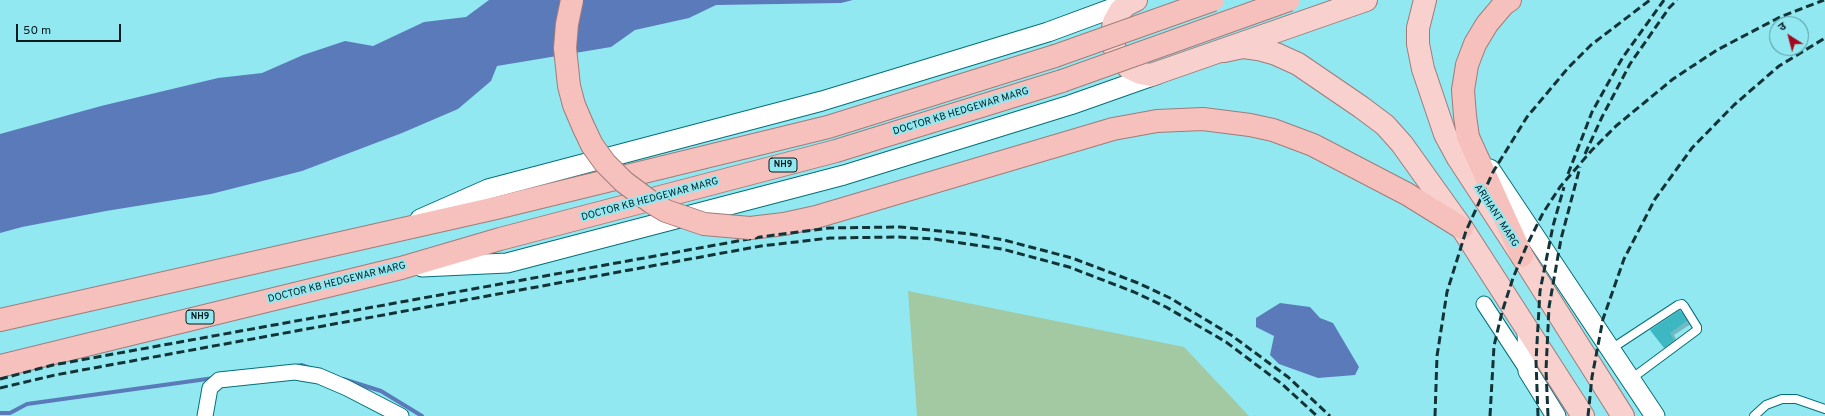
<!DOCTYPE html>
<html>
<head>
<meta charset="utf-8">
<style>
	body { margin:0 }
	#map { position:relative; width:1825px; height:416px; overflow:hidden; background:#92e8f1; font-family:Overpass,"Noto Sans Devanagari",sans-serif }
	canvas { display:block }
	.north { position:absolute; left:1769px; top:16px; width:40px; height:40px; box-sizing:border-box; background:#92e8f1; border:1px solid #58969d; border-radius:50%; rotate:324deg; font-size:11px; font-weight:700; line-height:16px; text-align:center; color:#011c1f }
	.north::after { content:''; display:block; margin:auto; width:14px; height:18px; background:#a4081e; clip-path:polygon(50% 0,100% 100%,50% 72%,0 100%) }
	.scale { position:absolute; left:16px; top:24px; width:105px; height:18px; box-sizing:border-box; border:2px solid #011c1f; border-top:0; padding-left:5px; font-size:12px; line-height:14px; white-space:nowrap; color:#011c1f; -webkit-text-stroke:3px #92e8f1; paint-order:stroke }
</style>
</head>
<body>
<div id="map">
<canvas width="1825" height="416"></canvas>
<div class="north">उ</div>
<div class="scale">50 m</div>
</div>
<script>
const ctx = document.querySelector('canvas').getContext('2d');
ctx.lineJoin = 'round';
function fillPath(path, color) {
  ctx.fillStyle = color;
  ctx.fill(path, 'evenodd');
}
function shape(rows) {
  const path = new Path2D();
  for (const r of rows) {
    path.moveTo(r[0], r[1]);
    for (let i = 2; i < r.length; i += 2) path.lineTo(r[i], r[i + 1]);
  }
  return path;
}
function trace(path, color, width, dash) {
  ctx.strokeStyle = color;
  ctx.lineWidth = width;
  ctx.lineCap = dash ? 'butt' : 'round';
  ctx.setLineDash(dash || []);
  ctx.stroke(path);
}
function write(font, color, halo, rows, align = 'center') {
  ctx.font = font + ' Overpass,sans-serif';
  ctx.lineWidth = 4;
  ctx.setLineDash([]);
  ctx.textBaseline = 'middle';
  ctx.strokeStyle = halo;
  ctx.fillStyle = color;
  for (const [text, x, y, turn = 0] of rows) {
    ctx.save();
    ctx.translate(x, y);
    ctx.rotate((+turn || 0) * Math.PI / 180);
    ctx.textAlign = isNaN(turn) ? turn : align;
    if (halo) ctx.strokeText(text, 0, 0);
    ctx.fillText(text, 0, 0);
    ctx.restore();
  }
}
fillPath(shape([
	[908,291,1184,347,1249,416,917,416]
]), '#a2c9a1');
fillPath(shape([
	[489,0,853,0,841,3,716,5,689,18,635,30,611,47,497,66,491,81,458,109,402,133,302,171,211,194,106,211,22,227,0,233,0,134,101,106,218,78,262,73,303,55,345,41,373,46,424,22,466,17],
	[1280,303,1310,307,1320,318,1333,323,1359,367,1355,375,1318,378,1279,364,1270,355,1274,336,1256,327,1256,318]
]), '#5b7aba');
fillPath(shape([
	[1680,311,1684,314,1691,324,1674,335,1678,343,1668,350,1664,347,1652,330]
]), '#0003');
trace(shape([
	[296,366,302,365,310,368],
	[343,379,381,391,422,416],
	[0,413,10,413,27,404,214,378]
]), '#5b7aba', 4);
fillPath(shape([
	[1680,310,1687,321,1670,333,1674,340,1664,348,1650,330]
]), '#3db7c2');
const service = shape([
	[1611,349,1678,305,1682,304,1684,306,1697,327,1697,330,1631,379],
	[1754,416,1766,405,1782,399,1796,399,1825,409]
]);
const minor = shape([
	[1484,304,1528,371],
	[205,416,210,388,219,380,295,372,319,376,347,388,401,416]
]);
const tertiary = shape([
	[1490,169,1655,416],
	[420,219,488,189,822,101,1048,32,1132,1],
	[422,267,507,263,844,175,1070,105,1158,74],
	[1527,329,1528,371,1556,416]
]);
const primary = shape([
	[1136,0,1126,5,1120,11,1114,22,1112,34,1114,47,1119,58,1128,67,1140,73,1151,75,1366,0],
	[1425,0,1418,28,1418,44,1423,69,1445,134,1458,158,1522,256,1623,416],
	[1224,51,1243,47,1258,49,1276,54,1298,64,1361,107,1385,125,1402,144,1462,228,1583,416]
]);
const trunk = shape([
	[1510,0,1504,4,1487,24,1475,44,1467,65,1463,90,1465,116,1468,137,1522,256],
	[750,228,784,224,816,217,1113,129,1157,121,1203,119,1250,125,1273,130,1313,145,1407,194,1462,228],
	[0,320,496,208,828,127,1055,56],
	[0,366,401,268,500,239,836,151,1062,81]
]);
trace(service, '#047079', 10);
trace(minor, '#047079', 17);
trace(tertiary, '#047079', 21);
trace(primary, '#9e7c7a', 24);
trace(trunk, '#9e7c7a', 24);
trace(service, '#fff', 8);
trace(minor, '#fff', 15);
trace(tertiary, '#fff', 19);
trace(primary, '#f8d0cd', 22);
trace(trunk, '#f6c0bc', 22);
trace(shape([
	[1585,154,1602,117,1630,64,1669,8,1677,0],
	[1568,174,1592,112,1607,85,1623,57,1664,0],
	[0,379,53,365,760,237,829,228,900,227,970,234,1004,240,1072,258,1138,283,1170,298,1231,335,1288,377,1330,416],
	[0,388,55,375,761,246,830,238,899,237,934,239,1002,249,1069,267,1134,292,1166,307,1226,342,1282,384,1317,416],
	[1435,416,1437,356,1447,292,1466,231,1493,172,1527,117,1568,68,1591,45,1650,0],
	[1490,416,1494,346,1502,312,1513,278,1527,245,1543,213,1560,187,1592,150,1616,126,1673,79,1717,50,1780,17,1824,0],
	[1538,416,1536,361,1540,291,1553,226,1564,187],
	[1548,416,1546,370,1549,307,1561,239,1580,167],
	[1588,416,1592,377,1603,319,1624,259,1655,199,1692,148,1734,105,1779,66,1825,38]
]), '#123437', 3, [8, 4]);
const trunkBridge = shape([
	[572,0,567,24,565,48,569,86,574,105,583,126,592,145,605,163,624,182,651,202,666,211,704,224,750,228],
	[1055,56,1213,0],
	[1062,81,1289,0]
]);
trace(trunkBridge, '#9e7c7a', 24, []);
trace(trunkBridge, '#f6c0bc', 22);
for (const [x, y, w] of [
	[783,165,28],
	[200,317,28]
]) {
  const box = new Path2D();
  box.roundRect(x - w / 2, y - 7, w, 14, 3);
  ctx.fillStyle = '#92e8f1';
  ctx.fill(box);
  trace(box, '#011c1f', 1);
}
write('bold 9px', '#011c1f', null, [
	["NH9",783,165],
	["NH9",200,317]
]);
write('10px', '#011c1f', '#92e8f1', [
	["DOCTOR KB HEDGEWAR MARG",961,112,-17],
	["DOCTOR KB HEDGEWAR MARG",650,200,-15],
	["ARIHANT MARG",1496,216,57],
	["DOCTOR KB HEDGEWAR MARG",337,283,-14]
]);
</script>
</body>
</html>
